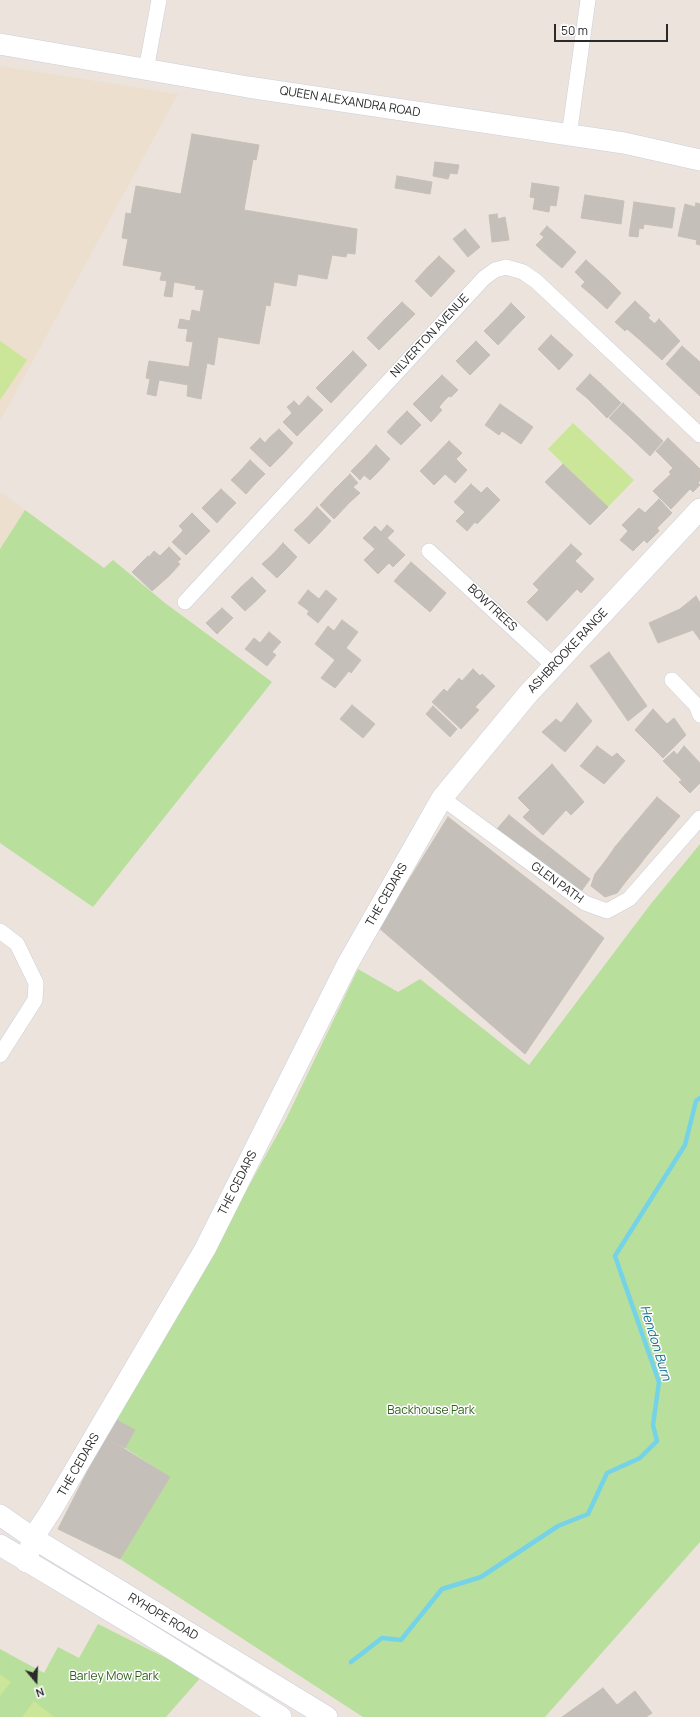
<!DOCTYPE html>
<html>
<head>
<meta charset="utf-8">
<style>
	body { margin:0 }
	#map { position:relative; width:700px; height:1717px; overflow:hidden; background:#ebe3dc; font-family:Manrope,sans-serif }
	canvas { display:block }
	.north { position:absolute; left:16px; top:1661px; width:40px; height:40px; -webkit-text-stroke:3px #fff; paint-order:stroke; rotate:161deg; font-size:11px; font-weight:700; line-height:16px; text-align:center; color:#2a2a2a }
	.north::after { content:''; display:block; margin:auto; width:14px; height:18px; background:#2a2a2a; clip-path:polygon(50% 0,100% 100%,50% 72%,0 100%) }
	.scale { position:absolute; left:554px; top:24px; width:114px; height:18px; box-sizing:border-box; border:2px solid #2a2a2a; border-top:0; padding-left:5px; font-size:12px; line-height:14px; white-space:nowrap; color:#2a2a2a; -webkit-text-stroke:3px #fff; paint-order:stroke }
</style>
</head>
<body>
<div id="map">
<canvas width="700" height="1717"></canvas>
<div class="north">N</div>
<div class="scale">50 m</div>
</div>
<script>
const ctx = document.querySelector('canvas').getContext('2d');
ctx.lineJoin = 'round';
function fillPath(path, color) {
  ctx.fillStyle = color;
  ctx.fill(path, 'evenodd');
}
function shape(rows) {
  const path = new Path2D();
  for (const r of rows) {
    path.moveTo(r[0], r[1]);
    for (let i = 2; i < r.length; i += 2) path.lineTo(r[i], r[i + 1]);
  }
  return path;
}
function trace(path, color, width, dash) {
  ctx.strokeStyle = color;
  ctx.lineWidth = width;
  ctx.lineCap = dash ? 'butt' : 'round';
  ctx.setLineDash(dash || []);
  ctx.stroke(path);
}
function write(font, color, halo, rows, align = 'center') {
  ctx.font = font + ' Manrope,sans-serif';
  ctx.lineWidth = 3;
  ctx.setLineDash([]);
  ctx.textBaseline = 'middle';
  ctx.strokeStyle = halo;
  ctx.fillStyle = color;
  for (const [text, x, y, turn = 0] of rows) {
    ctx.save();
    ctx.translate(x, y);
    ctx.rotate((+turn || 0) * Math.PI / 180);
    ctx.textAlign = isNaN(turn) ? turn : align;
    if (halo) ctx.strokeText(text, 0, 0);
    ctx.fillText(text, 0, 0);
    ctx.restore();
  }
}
fillPath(shape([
	[0,66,178,94,0,421],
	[0,492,25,510,0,549]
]), '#ecdfcd');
fillPath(shape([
	[25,510,104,568,113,560,165,603,272,682,93,907,0,843,0,549],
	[700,844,700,1542,545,1717,363,1717,120,1559,170,1477,125,1448,135,1430,115,1419,211,1254,286,1119,358,969,398,992,420,979,529,1065,650,905],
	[98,1624,202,1676,166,1717,0,1717,0,1649,44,1673,58,1647,79,1658]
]), '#b8df9c');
fillPath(shape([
	[0,341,27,360,0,400],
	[573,423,634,480,608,507,548,449],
	[0,1674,11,1682,0,1696],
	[34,1701,54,1717,22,1717]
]), '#cbe698');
trace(shape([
	[351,1662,382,1638,401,1640,442,1589,481,1577,558,1526,588,1514,607,1473,640,1458,657,1441,653,1425,659,1382,615,1256,685,1145,696,1101,700,1098]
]), '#75d3e8', 4.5);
const building = shape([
	[192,134,259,145,256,160,253,159,244,210,357,229,355,254,347,253,346,257,332,255,327,279,298,274,296,286,274,282,270,306,266,305,259,344,218,337,214,365,207,363,201,399,187,396,188,385,159,380,156,396,147,394,150,379,146,378,149,361,189,367,193,342,186,341,188,329,178,328,180,319,190,321,192,310,200,312,204,290,195,289,196,286,174,282,172,297,164,296,167,281,160,280,162,272,123,265,128,239,122,238,126,213,131,214,136,186,181,194,192,134],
	[435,162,459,165,457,174,450,173,448,179,433,176,435,162],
	[397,176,432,182,430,194,395,188,397,176],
	[532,183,559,187,556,206,550,205,549,212,533,209,535,198,530,197,532,183],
	[585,195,605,198,601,221,581,218,585,195],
	[605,198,624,201,621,224,601,221,605,198],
	[634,202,675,208,672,228,644,224,643,229,639,228,638,237,629,236,634,202],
	[696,203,700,204,700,245,696,244,697,240,678,236,685,204,695,207,696,203],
	[497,214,498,219,505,217,509,240,492,242,489,215,497,214],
	[547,226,564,241,549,257,536,245,544,237,540,234,547,226],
	[465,229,480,247,468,257,453,239,465,229],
	[564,241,576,252,562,268,549,257,564,241],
	[439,256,455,271,443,284,427,268,439,256],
	[586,260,609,281,594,297,581,286,585,282,575,272,586,260],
	[427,268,443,284,431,297,415,281,427,268],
	[609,281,621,293,607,309,594,297,609,281],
	[635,301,650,315,648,318,655,324,640,340,627,329,625,331,615,322,635,301],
	[402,302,415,314,397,332,384,320,402,302],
	[511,303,525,317,515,327,501,314,511,303],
	[501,314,515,327,498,345,484,331,501,314],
	[659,319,680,341,662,360,640,340,659,319],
	[384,320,397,332,379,350,367,338,384,320],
	[551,335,562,345,548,359,538,349,551,335],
	[476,341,490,355,480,365,466,351,476,341],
	[562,345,573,355,559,370,548,359,562,345],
	[682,346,700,362,700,370,687,384,666,364,682,346],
	[353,351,367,365,349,384,334,370,353,351],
	[466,351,480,365,470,375,456,361,466,351],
	[334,370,349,384,331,403,316,388,334,370],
	[700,370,700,396,687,384,700,370],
	[590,374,601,384,587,398,576,389,590,374],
	[442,375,458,390,451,397,449,396,444,401,430,387,442,375],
	[601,384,621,403,607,418,587,398,601,384],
	[430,387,444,401,439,407,442,410,431,422,413,404,430,387],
	[308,396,323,410,313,420,299,406,308,396],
	[294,401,313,420,297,436,283,422,292,413,287,407,294,401],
	[623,403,643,422,629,436,609,418,623,403],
	[500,404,533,427,521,444,502,431,499,435,485,425,500,404],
	[407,411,421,425,411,435,397,421,407,411],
	[397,421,411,435,401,445,387,432,397,421],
	[643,422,663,441,650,456,629,436,643,422],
	[279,429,293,443,284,453,269,438,279,429],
	[260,438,265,443,269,438,284,453,270,467,250,448,260,438],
	[668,438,700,469,700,480,698,483,700,485,693,492,690,489,671,509,653,491,671,474,669,472,673,468,656,451,668,438],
	[449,441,462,453,456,459,467,470,455,483,445,474,434,485,420,471,449,441],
	[376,445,390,459,380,470,366,456,376,445],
	[366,456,380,470,370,480,364,475,360,480,351,471,366,456],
	[250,460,265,474,255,484,241,470,250,460],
	[563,464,608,507,590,525,545,482,563,464],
	[241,470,255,484,246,494,231,480,241,470],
	[350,474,358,483,353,487,360,493,349,503,335,489,350,474],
	[471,484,481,493,487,487,500,500,477,524,475,522,467,531,456,521,465,512,454,502,471,484],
	[221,489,236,503,226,513,211,499,221,489],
	[335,489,349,503,334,519,320,505,335,489],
	[211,499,226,513,217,523,202,508,211,499],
	[659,499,672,513,657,528,659,531,647,543,644,540,633,551,620,540,628,531,622,525,639,508,645,513,659,499],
	[317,507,331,521,319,534,305,520,317,507],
	[192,513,210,531,196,545,182,532,183,530,179,526,192,513],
	[305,520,319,534,309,544,294,530,305,520],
	[387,525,394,531,387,538,405,555,393,567,389,563,378,574,364,560,375,549,363,538,375,526,381,532,387,525],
	[182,532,196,545,186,555,172,542,182,532],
	[283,543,297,557,287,568,273,554,283,543],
	[571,544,582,554,575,561,594,579,581,593,577,589,547,621,527,602,539,590,533,584,571,544],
	[169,547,181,559,177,562,180,564,169,576,149,557,154,551,160,556,169,547],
	[273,554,287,568,277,578,262,564,273,554],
	[148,556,169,576,152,591,132,572,148,556],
	[411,562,446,593,430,612,394,581,411,562],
	[252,577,266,591,256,601,241,587,252,577],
	[241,587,256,601,245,611,231,597,241,587],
	[308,590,319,599,326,590,337,599,318,623,307,614,309,611,298,603,308,590],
	[696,596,700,603,700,640,693,630,658,643,649,623,680,609,696,596],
	[222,608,233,618,217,634,206,623,222,608],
	[342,620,358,632,346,648,361,660,351,673,349,671,335,688,321,678,335,660,315,644,328,626,334,631,342,620],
	[269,632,281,642,272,652,276,655,267,666,245,649,254,638,260,643,269,632],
	[609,652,647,706,628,721,590,666,609,652],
	[473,669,480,676,482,674,495,686,475,707,479,710,461,729,432,702,444,689,447,692,459,678,462,681,473,669],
	[577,703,592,721,565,752,542,732,556,719,561,723,577,703],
	[352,705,375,724,363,738,340,719,352,705],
	[433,706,457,729,450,737,426,714,433,706],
	[653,709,667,724,674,718,686,735,663,758,635,730,653,709],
	[597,746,612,757,617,753,625,761,604,784,580,766,597,746],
	[684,746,700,763,700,783,690,793,679,782,682,780,663,761,674,751,677,755,684,746],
	[552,764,584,802,571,815,566,810,543,835,523,817,530,810,518,798,552,764],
	[657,797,680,816,669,829,646,810,657,797],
	[646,810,669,829,658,842,635,823,646,810],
	[509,815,535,836,523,850,497,829,509,815],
	[448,817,604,938,525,1054,379,928,448,817],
	[635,823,658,842,648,854,625,835,635,823],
	[625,835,648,854,638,867,615,847,625,835],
	[535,836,553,850,542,864,523,850,535,836],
	[615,847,638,867,627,880,606,860,615,847],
	[553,850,572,865,561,879,542,864,553,850],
	[606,860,627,880,617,893,605,897,591,886,595,874,606,860],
	[572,865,590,879,580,893,561,879,572,865],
	[115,1419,135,1430,125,1448,105,1437,115,1419],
	[105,1437,170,1477,120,1559,58,1529,105,1437],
	[603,1688,617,1705,635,1691,652,1713,646,1717,562,1717,603,1688]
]);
fillPath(building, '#c4bfb8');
trace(building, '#c6bfb6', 1);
const street = shape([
	[146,70,159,0],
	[569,136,588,0],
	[429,551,554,666],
	[185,602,484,278,495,270,506,267,523,272,536,281,700,435],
	[672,680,696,705,700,715],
	[442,798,585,903,607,911,629,899,700,818],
	[0,931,17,944,36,983,35,1000,0,1055]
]);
const secondary = shape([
	[0,44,248,87,624,143,700,160],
	[0,1515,33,1538,327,1717],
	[0,1545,137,1627,281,1717],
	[26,1562,33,1538,52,1509,205,1249,347,965,442,798,528,694,700,509]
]);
trace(street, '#cbcfdb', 16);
trace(secondary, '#cbcfdb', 22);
trace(street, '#fff', 15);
trace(secondary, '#fff', 21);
write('12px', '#2a2a2a', '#fff', [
	["QUEEN ALEXANDRA ROAD",350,102,9],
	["NILVERTON AVENUE",430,336,-47],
	["BOWTREES",492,608,43],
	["ASHBROOKE RANGE",568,651,-47],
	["GLEN PATH",557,883,36],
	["THE CEDARS",387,895,-60],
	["THE CEDARS",238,1183,-63],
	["THE CEDARS",79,1465,-60],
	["RYHOPE ROAD",163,1617,31]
]);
write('12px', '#32631e', '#fff', [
	["Backhouse Park",431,1411],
	["Barley Mow Park",114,1677]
]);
write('italic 13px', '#157293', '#fff', [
	["Hendon Burn",655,1343,73]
]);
</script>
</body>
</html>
